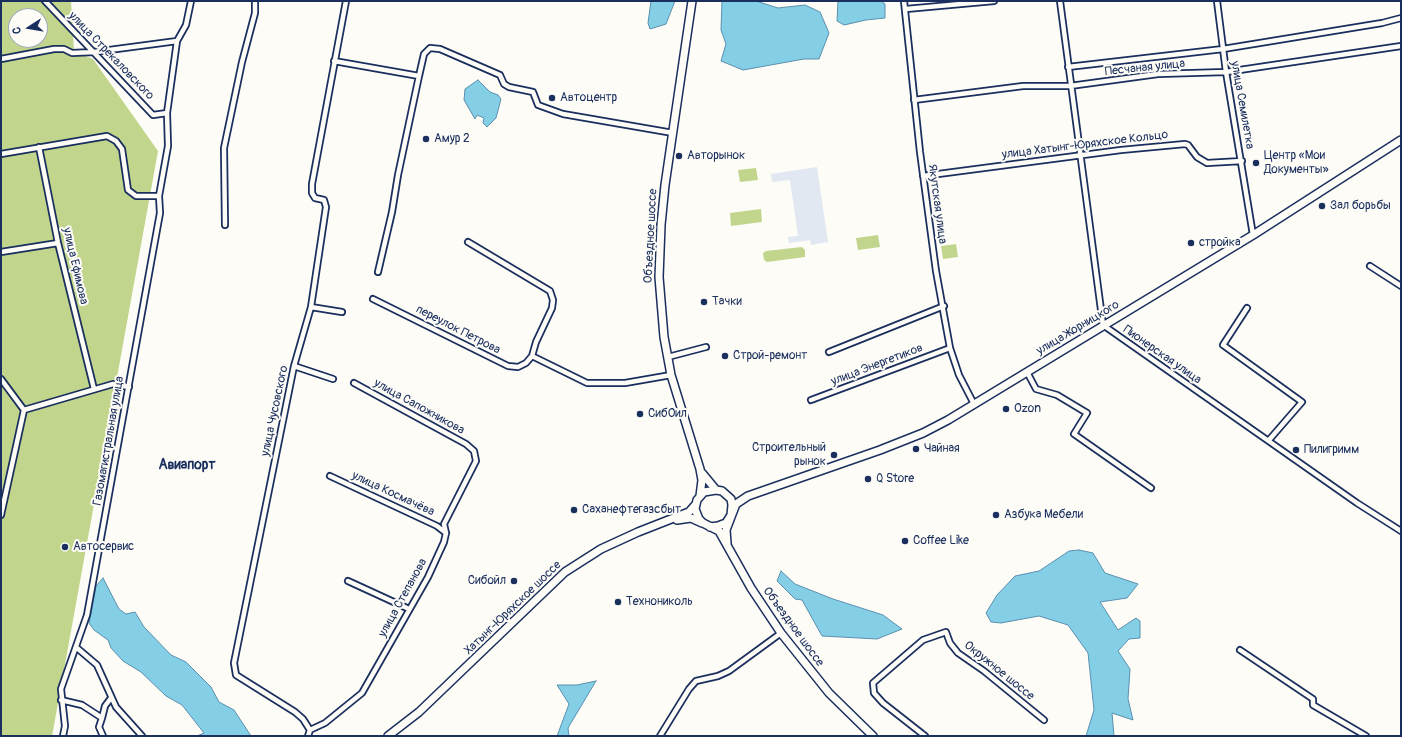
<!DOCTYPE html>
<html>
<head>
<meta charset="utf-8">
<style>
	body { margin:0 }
	#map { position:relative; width:1402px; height:737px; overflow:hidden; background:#fdfcf7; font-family:Pangolin,sans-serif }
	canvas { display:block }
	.frame { position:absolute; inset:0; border:2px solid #1b2f5e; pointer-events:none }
	.north { position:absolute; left:8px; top:8px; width:40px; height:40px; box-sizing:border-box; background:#fdfcf7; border:1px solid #a3aaba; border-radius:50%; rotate:258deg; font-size:11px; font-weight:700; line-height:16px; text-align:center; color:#1b2f5e }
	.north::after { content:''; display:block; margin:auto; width:14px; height:18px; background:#1b2f5e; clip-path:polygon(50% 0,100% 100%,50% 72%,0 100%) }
</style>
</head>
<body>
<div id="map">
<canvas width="1402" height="737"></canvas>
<div class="frame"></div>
<div class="north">С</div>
</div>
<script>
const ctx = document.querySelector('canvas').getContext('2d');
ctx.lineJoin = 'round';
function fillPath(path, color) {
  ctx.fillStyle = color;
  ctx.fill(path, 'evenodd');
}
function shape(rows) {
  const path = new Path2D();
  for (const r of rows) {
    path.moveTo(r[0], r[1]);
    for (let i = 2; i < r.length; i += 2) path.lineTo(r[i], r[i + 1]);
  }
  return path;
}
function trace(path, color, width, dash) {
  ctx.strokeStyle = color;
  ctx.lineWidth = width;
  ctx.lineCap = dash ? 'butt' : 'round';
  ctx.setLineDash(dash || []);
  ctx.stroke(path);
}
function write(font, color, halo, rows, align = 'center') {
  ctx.font = font + ' Pangolin,sans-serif';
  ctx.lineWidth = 4;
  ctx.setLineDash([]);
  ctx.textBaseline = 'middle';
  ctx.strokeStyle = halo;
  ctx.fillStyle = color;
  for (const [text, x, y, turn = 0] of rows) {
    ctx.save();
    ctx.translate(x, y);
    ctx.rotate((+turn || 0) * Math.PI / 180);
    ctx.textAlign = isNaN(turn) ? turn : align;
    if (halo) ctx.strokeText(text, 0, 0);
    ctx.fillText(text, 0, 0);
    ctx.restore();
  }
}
fillPath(shape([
	[817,167,828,242,811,245,810,240,789,243,788,237,798,236,790,180,772,182,771,174]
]), '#e1e8f1');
fillPath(shape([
	[1,1,71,1,74,51,93,59,158,151,52,736,1,736],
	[16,16,40,16,40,40,16,40],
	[756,168,758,180,740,182,738,170],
	[761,209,762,222,731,226,730,213],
	[878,235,880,247,858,250,856,238],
	[956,244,958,257,943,259,941,246],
	[802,247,805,250,805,257,767,262,764,260,763,253,766,251]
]), '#c1d68c');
const water = shape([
	[651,1,675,1,666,24,650,29,648,23,651,1],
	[722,1,756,1,778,8,805,5,820,12,829,33,819,59,804,59,743,70,721,61,726,44,721,30,722,1],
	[838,1,881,1,885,4,885,18,866,20,844,25,837,21,838,1],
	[478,80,490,92,498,95,501,99,496,118,487,127,483,123,484,118,477,115,475,119,464,100,465,89,478,80],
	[1079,550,1093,553,1105,573,1138,584,1127,598,1100,602,1118,630,1136,618,1140,621,1140,638,1129,639,1118,651,1130,669,1128,699,1133,720,1112,713,1114,736,1086,736,1094,710,1088,653,1068,625,1039,616,1001,623,991,622,986,613,997,595,1015,576,1039,571,1069,551,1079,550],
	[781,571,795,584,833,599,883,615,902,629,877,639,822,636,802,600,795,599,777,581,781,571],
	[103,578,119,609,126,614,135,612,144,627,171,655,186,662,211,687,219,702,234,710,251,736,197,736,204,733,182,705,166,696,141,672,123,661,111,648,108,640,94,630,89,623,96,586,103,578],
	[596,681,568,728,569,736,557,736,569,704,557,685,577,685,596,681]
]);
fillPath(water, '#84cfe5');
trace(water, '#5a8faf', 1);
const street = shape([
	[45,1,153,115,167,113],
	[904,1,920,152,936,271,950,348,959,375,974,404],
	[1060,1,1103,325,1357,503,1401,531],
	[1217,1,1226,72,1253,235],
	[906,9,994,1],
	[1,59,54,49,64,49,72,53,94,52,177,41],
	[334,61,419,76,398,175,392,212,378,272],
	[1068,67,1223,49,1382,23,1401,18],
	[419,76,424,54,430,48,440,49,500,75,504,84,509,87,533,92,538,105,563,114,673,133],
	[914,100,1023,86,1070,86,1158,74,1226,72,1401,46],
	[39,147,58,243,94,389],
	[1,154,107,136,116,141,122,149,128,190,136,196,159,196],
	[923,176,1121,150,1185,144,1188,145,1197,157,1207,163,1242,161],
	[225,225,224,148,242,62,255,13,255,1],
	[468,242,550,291,553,300,552,308,536,342,532,356,587,383,625,383,671,375],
	[1,252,58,243],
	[1370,266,1401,286],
	[373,299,508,366,518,367,526,363,532,356],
	[311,307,342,312],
	[1247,308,1223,345,1302,402,1269,440],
	[829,352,944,306],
	[668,357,706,347],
	[294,366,333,379],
	[1027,372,1036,389,1057,395,1087,413,1074,434,1151,488],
	[1,379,24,410,1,515],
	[811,400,950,348],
	[24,410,113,384,129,387],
	[330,476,437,526,446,533],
	[348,581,409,609],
	[77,648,97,665,116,707,142,736],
	[1240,650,1313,699,1313,705,1366,736],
	[61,700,82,705,102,718,99,727,103,736],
	[102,718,105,706,111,698],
	[310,730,325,723,362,693,428,577,444,542,446,533,444,524,476,461,474,451,466,444,354,383],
	[63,736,65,726,61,689,87,615,160,213,159,196,168,146,167,113,177,41,186,25,191,1],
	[308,736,310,730,303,719,295,712,236,675,234,663,294,366,311,307,326,207,324,200,315,198,312,193,312,184,346,1],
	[660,736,689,689,696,681,718,676,729,671,781,633],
	[925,736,883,703,874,693,873,683,923,640,946,632,950,643,958,653,984,671,1044,720]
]);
const secondary = shape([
	[692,1,665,185,661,225,659,277,664,337,671,375,700,469,702,480,700,496],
	[702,473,716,490],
	[677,520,691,518,702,523],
	[710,527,718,526,726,523,731,515,732,505,731,499,722,491,716,490,704,492,697,500,695,509,699,519,703,523,719,531,751,588,781,633,829,693,873,736],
	[727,543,726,530,736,504,748,496,880,450,923,433,948,420,1253,235,1401,140],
	[388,736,419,712,565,572,601,549,638,532,689,512,696,504]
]);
trace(street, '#1b2f5e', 8);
trace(secondary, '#1b2f5e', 10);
trace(street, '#fdfcf7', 4.5);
trace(secondary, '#fdfcf7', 7);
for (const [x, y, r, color] of [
	[552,98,4,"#1b2f5e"],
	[426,139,4,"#1b2f5e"],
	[679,156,4,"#1b2f5e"],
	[1256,163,4,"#1b2f5e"],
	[1322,206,4,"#1b2f5e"],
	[1191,243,4,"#1b2f5e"],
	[704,302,4,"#1b2f5e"],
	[725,356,4,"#1b2f5e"],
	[1006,409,4,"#1b2f5e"],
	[640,414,4,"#1b2f5e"],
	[916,449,4,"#1b2f5e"],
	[1296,450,4,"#1b2f5e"],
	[834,455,4,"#1b2f5e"],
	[868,479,4,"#1b2f5e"],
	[574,510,4,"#1b2f5e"],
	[996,515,4,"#1b2f5e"],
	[905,541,4,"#1b2f5e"],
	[65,547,4,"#1b2f5e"],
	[514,581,4,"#1b2f5e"],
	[618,602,4,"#1b2f5e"]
]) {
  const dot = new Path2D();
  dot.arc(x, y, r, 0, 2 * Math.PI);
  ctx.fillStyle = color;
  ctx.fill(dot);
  trace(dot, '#fdfcf7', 1.5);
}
write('12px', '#1b2f5e', '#fdfcf7', [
	["улица Стрекаловского",111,56,46],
	["Песчаная улица",1145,68,-6],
	["улица Семилетка",1242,105,80],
	["улица Хатынг-Юряхское Кольцо",1085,145,-7],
	["Якутская улица",937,204,82],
	["Объездное шоссе",651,236,-87],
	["улица Ефимова",75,266,77],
	["улица Жорницкого",1078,328,-31],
	["переулок Петрова",458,330,27],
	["Пионерская улица",1162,355,35],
	["улица Энергетиков",877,365,-21],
	["улица Сапожникова",419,407,29],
	["улица Чусовского",275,411,-78],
	["Газомагистральная улица",109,441,-80],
	["улица Космачёва",393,494,25],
	["улица Степанова",403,598,-61],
	["Хатынг-Юряхское шоссе",513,608,-44],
	["Объездное шоссе",793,627,54],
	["Окружное шоссе",999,671,39]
]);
write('12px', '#1b2f5e', '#fdfcf7', [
	["Автоцентр",560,98],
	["Амур 2",434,139],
	["Авторынок",687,156],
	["Центр «Мои",1264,156],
	["Документы»",1264,170],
	["Зал борьбы",1330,206],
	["стройка",1199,243],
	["Тачки",712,302],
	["Строй-ремонт",733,356],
	["Ozon",1014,409],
	["СибОил",648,414],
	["Строительный",826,448,"right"],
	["рынок",826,462,"right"],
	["Чайная",924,449],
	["Пилигримм",1304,450],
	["Q Store",876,479],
	["Саханефтегазсбыт",582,510],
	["Азбука Мебели",1004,515],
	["Coffee Like",913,541],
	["Автосервис",73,547],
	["Сибойл",506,581,"right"],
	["Технониколь",626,602]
], 'left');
write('bold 14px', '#1b2f5e', '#fdfcf7', [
	["Авиапорт",187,465]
]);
</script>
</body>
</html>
